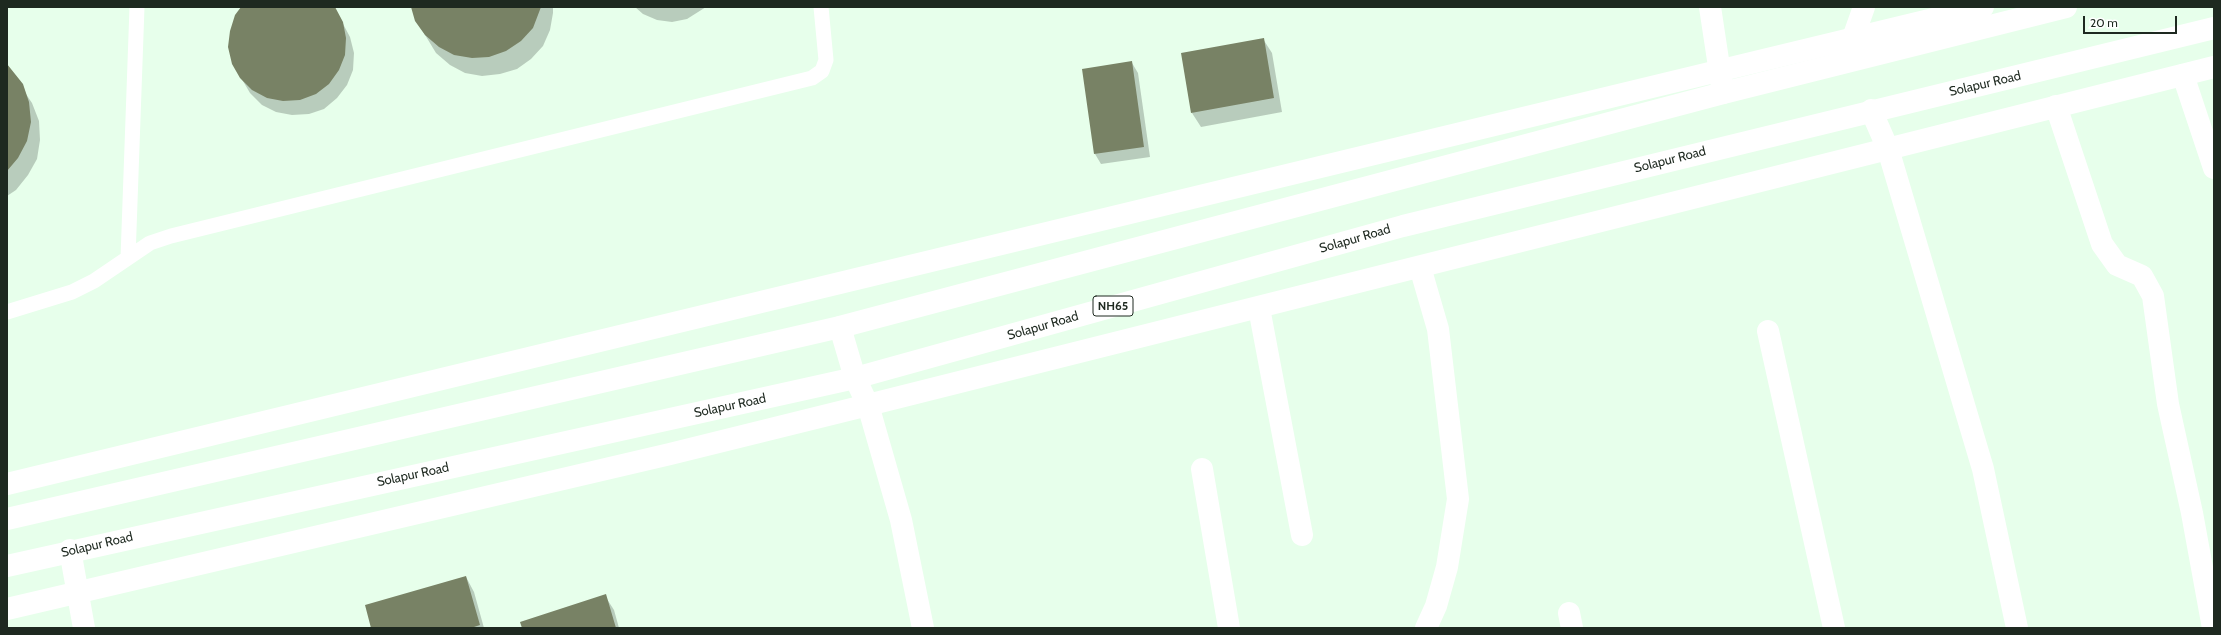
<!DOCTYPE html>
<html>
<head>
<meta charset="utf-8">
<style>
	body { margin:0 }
	#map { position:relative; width:2221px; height:635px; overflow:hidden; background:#e7ffeb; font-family:Cabin,sans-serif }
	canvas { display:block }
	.frame { position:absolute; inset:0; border:8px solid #1e2920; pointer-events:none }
	.scale { position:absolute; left:2083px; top:16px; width:94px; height:18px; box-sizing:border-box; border:2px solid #1e2920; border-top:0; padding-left:5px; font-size:12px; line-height:14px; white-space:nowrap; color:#1e2920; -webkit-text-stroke:3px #fff; paint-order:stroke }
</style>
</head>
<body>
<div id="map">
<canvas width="2221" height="635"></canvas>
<div class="frame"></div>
<div class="scale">20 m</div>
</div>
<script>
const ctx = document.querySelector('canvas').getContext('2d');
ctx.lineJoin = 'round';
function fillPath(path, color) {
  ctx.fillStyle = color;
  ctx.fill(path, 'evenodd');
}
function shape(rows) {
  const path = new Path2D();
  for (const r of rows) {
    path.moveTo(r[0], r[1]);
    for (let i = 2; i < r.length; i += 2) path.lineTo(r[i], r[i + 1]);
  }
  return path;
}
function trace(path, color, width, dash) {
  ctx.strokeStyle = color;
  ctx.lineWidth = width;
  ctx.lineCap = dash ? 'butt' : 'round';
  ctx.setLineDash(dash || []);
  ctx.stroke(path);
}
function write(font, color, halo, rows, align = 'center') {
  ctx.font = font + ' Cabin,sans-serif';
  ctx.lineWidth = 4;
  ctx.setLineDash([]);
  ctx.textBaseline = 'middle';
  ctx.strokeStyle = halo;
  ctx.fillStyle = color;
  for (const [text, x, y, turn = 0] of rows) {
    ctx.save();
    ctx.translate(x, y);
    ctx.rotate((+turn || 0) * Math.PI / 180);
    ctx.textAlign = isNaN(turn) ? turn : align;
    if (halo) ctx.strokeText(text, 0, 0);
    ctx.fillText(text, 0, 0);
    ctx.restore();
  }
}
fillPath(shape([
	[242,7,334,7,350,37,354,53,353,70,347,85,337,98,324,109,309,114,292,115,276,112,262,105,250,93,233,64],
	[412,7,553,7,553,13,550,30,543,46,531,59,517,69,500,74,482,76,465,73,450,65,436,53,416,20],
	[635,7,706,7,687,19,672,22,657,20,643,14],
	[1263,39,1272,53,1282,112,1201,127,1192,113],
	[1132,63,1138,73,1150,157,1101,164,1095,154],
	[7,66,32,103,39,121,40,140,37,159,28,175,16,190,7,196],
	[466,577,474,592,484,628,372,628],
	[605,596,614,610,619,628,523,628]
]), '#0003');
fillPath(shape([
	[241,7,335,7,343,22,346,38,345,55,339,70,329,84,316,94,300,100,283,101,267,98,252,90,240,78,232,64,228,47,230,31,235,15],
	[411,7,541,7,533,28,521,41,506,51,489,57,472,58,454,55,439,47,425,35,415,21],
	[1264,38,1274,98,1191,113,1181,53],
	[1132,61,1144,147,1094,154,1082,69],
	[7,64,23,84,29,102,31,122,27,141,18,158,7,171],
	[466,576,480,625,471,628,371,628,365,605],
	[606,594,616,628,522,628,520,622]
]), '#788265');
trace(shape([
	[128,258,137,7],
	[7,312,72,292,94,281,150,243,171,236,812,78,822,71,826,60,821,7]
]), '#fff', 15);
trace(shape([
	[1710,7,1723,93],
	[1853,38,1864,7],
	[2183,75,2214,168],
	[2056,106,2102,244,2117,265,2142,276,2153,296,2168,404,2192,513,2213,628],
	[1871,110,1888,149,1983,469,2017,628],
	[1420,267,1438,329,1458,499,1447,567,1436,606,1426,628],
	[1259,308,1302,535],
	[840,327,855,378,868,405,901,520,923,628],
	[1768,331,1834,628],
	[1202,469,1229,628],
	[70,550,84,628],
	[1569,613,1572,628]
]), '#fff', 22);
trace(shape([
	[7,484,1983,7],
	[7,609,670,454,868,405,2214,67]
]), '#fff', 22);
trace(shape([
	[7,519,840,327,1723,93,2066,7],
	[7,566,855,378,1403,226,2214,28]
]), '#fff', 22);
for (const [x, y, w] of [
	[1113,306,40]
]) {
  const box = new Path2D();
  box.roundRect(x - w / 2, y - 10, w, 20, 3);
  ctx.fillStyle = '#fff';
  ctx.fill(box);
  trace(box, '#1e2920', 1);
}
write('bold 12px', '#1e2920', null, [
	["NH65",1113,306]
]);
write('13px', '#1e2920', '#fff', [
	["Solapur Road",1985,84,-13],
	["Solapur Road",1670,160,-14],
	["Solapur Road",1355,239,-16],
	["Solapur Road",1043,326,-16],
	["Solapur Road",730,406,-12],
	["Solapur Road",413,475,-12],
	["Solapur Road",97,545,-13]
]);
</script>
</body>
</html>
